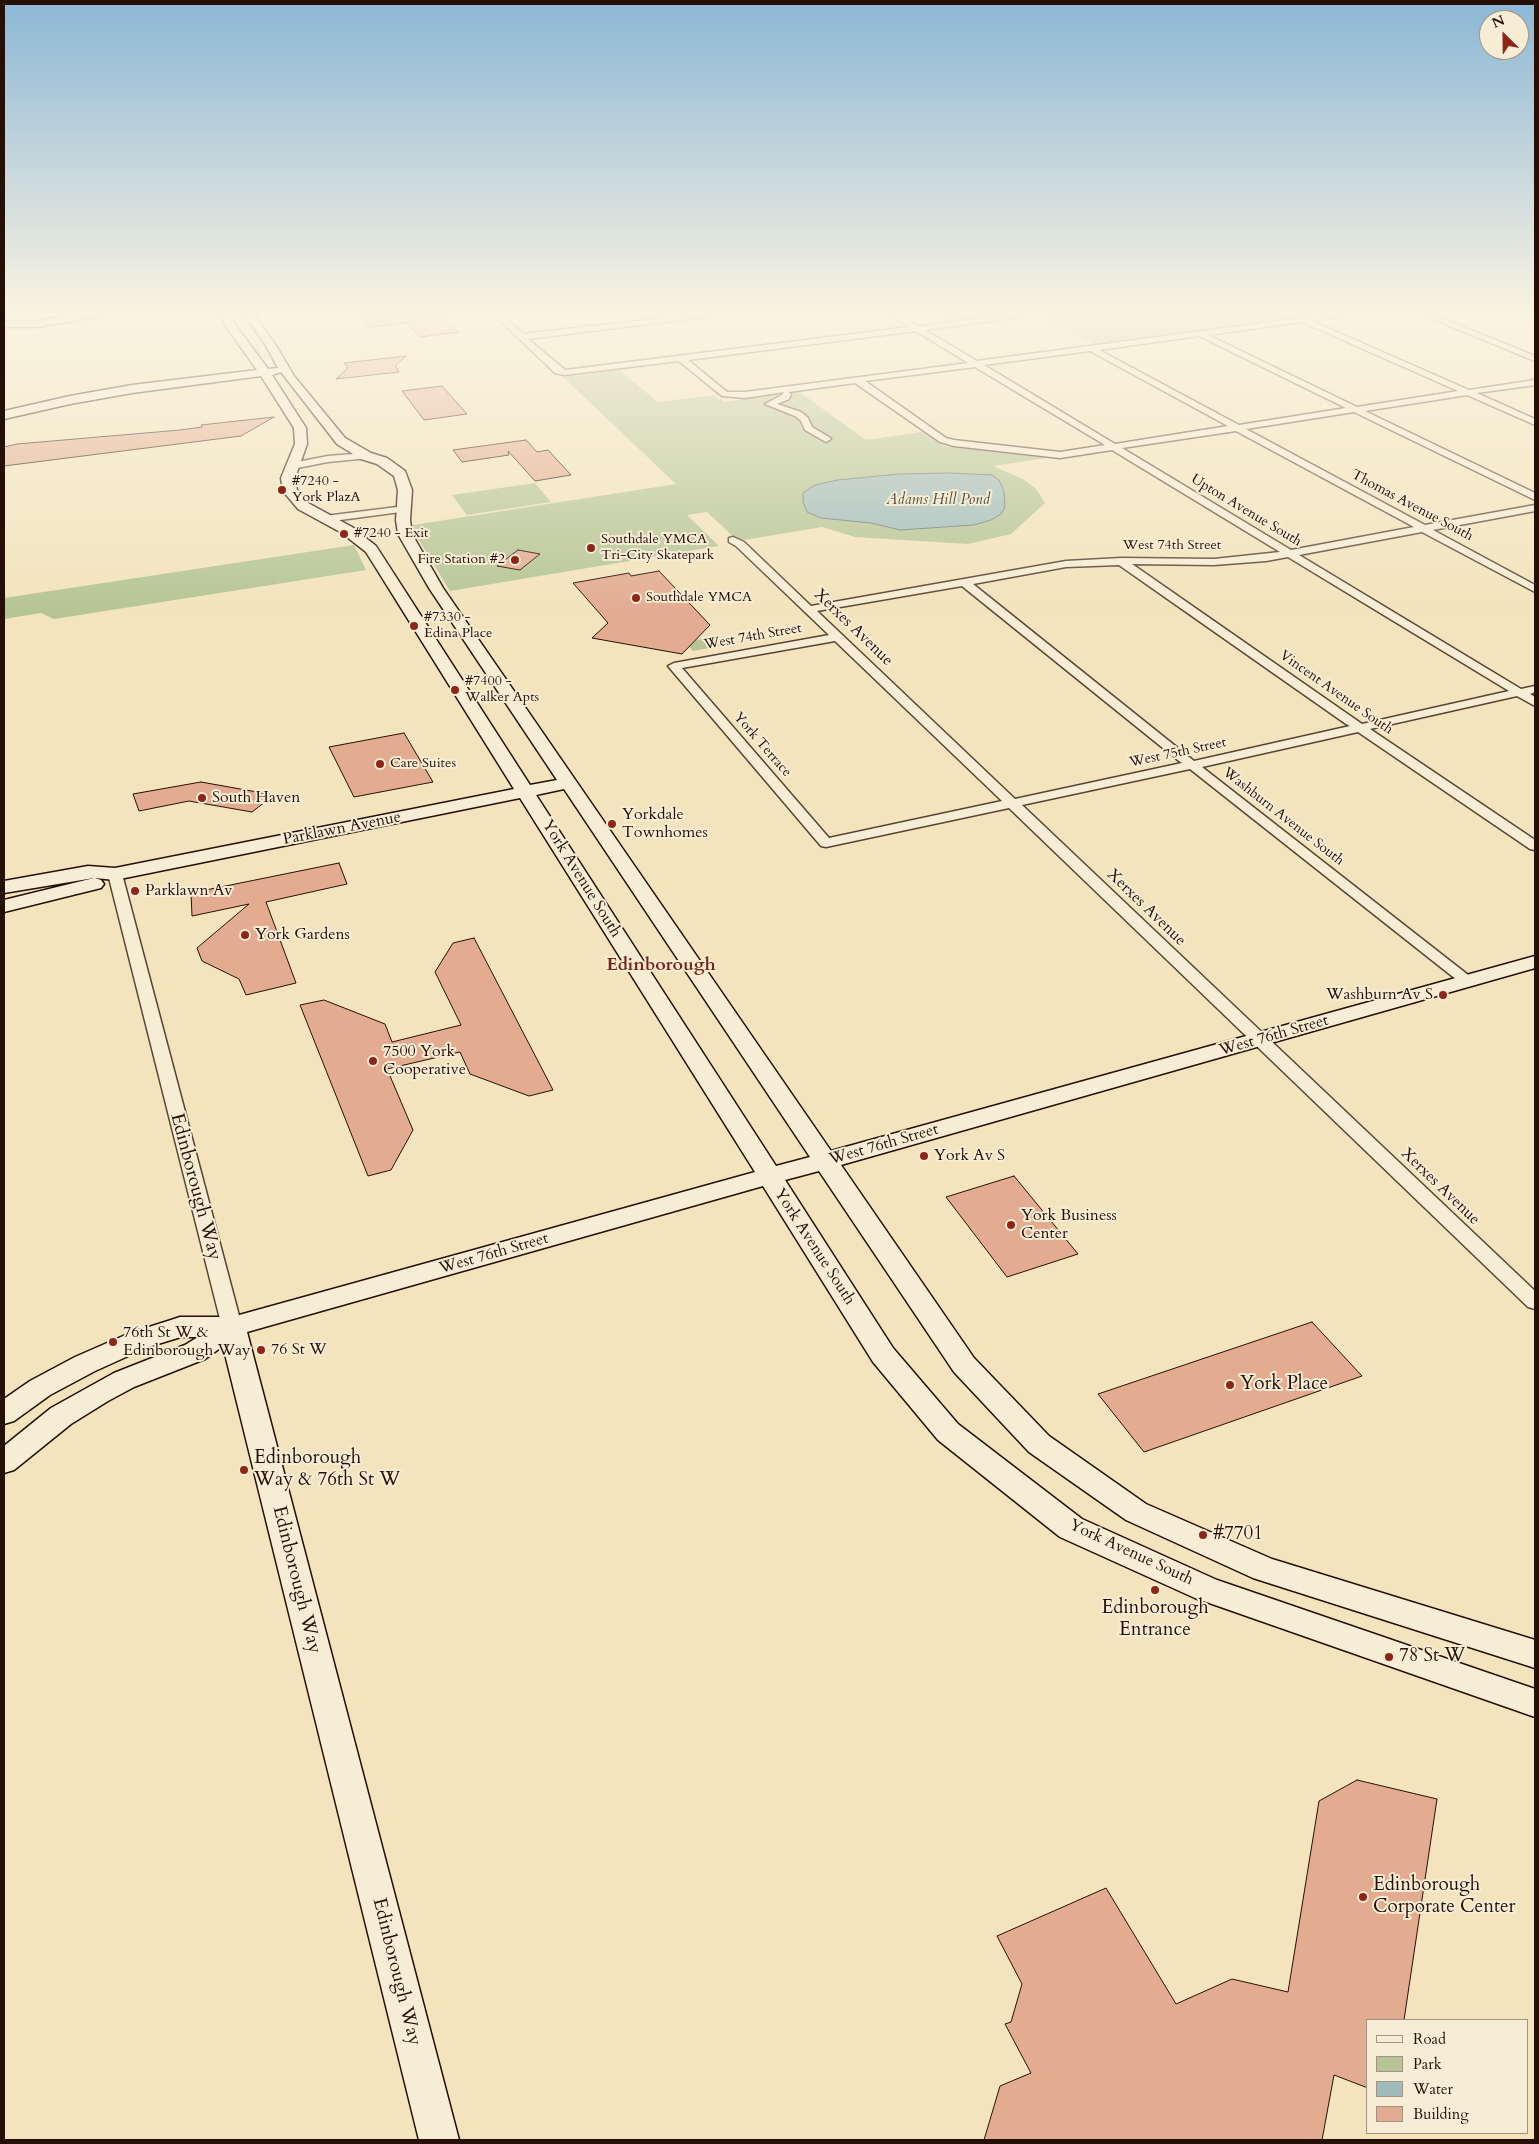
<!DOCTYPE html>
<html>
<head>
<meta charset="utf-8">
<style>
	body { margin:0 }
	#map { position:relative; width:1539px; height:2144px; overflow:hidden; background:#f3e4bd; font-family:Cardo,serif }
	canvas { display:block }
	.frame { position:absolute; inset:0; border:5px solid #260f06; pointer-events:none }
	.legend { position:absolute; left:1366px; top:2019px; width:162px; height:115px; box-sizing:border-box; background:#f7edd4; border:1px solid #a39482; margin:0; padding:6px 9px; list-style:none; font-size:15px; color:#260f06 }
	.legend li { display:flex; align-items:center; gap:10px; height:25px }
	.legend b { width:25px; border:1px solid #a39482 }
	.north { position:absolute; left:1479px; top:10px; width:50px; height:50px; box-sizing:border-box; background:#f7edd4; border:1px solid #a39482; border-radius:50%; rotate:337deg; font-size:14px; font-weight:700; line-height:20px; text-align:center; color:#260f06 }
	.north::after { content:''; display:block; margin:auto; width:18px; height:22px; background:#8f2418; clip-path:polygon(50% 0,100% 100%,50% 72%,0 100%) }
</style>
</head>
<body>
<div id="map">
<canvas width="1539" height="2144"></canvas>
<div class="frame"></div>
<ul class="legend">
<li><b style="height:6px;background:#f7edd4"></b>Road</li>
<li><b style="height:14px;background:#b5c595"></b>Park</li>
<li><b style="height:14px;background:#9fbcbb"></b>Water</li>
<li><b style="height:14px;background:#e3ac91"></b>Building</li>
</ul>
<div class="north">N</div>
</div>
<script>
const ctx = document.querySelector('canvas').getContext('2d');
ctx.lineJoin = 'round';
function fillPath(path, color) {
  ctx.fillStyle = color;
  ctx.fill(path, 'evenodd');
}
function shape(rows) {
  const path = new Path2D();
  for (const r of rows) {
    path.moveTo(r[0], r[1]);
    for (let i = 2; i < r.length; i += 2) path.lineTo(r[i], r[i + 1]);
  }
  return path;
}
function trace(path, color, width, dash) {
  ctx.strokeStyle = color;
  ctx.lineWidth = width;
  ctx.lineCap = dash ? 'butt' : 'round';
  ctx.setLineDash(dash || []);
  ctx.stroke(path);
}
function write(font, color, halo, rows, align = 'center') {
  ctx.font = font + ' Cardo,serif';
  ctx.lineWidth = 4;
  ctx.setLineDash([]);
  ctx.textBaseline = 'middle';
  ctx.strokeStyle = halo;
  ctx.fillStyle = color;
  for (const [text, x, y, turn = 0] of rows) {
    ctx.save();
    ctx.translate(x, y);
    ctx.rotate((+turn || 0) * Math.PI / 180);
    ctx.textAlign = isNaN(turn) ? turn : align;
    if (halo) ctx.strokeText(text, 0, 0);
    ctx.fillText(text, 0, 0);
    ctx.restore();
  }
}
fillPath(shape([
	[930,313,1008,313,944,321],
	[1036,313,1322,313,1094,344],
	[619,370,658,402,714,395,724,402,798,391,866,440,922,432,943,446,1046,458,993,466,1023,479,1037,490,1045,503,1011,534,968,544,855,537,822,527,738,541,707,512,687,515,719,546,450,591,414,532,413,525,676,484,563,377],
	[535,483,551,502,467,515,452,495],
	[354,545,366,570,54,619,41,613,4,619,4,598],
	[714,637,725,645,693,651,689,647,696,640]
]), '#b5c595');
const water = shape([
	[949,473,992,475,999,480,1004,491,1005,507,1001,514,991,520,974,525,900,530,871,523,821,518,807,512,803,502,803,493,815,485,838,480,899,474,949,473]
]);
fillPath(water, '#9fbcbb');
trace(water, '#6f7773', 1);
const building = shape([
	[355,313,426,313,429,316,441,315,459,332,420,337,407,323,369,327,355,313],
	[406,356,395,366,399,372,336,379,348,368,344,363,406,356],
	[442,386,467,414,424,420,402,391,442,386],
	[274,417,241,436,4,466,4,447,17,444,180,430,202,427,201,425,274,417],
	[526,440,537,452,548,450,571,475,535,481,508,451,509,455,462,462,453,450,526,440],
	[518,550,540,554,520,570,497,566,518,550],
	[659,571,710,625,682,654,592,638,608,623,573,583,629,573,631,576,659,571],
	[404,733,433,782,354,797,329,747,404,733],
	[201,782,274,795,252,812,189,801,139,811,133,794,201,782],
	[339,863,347,884,266,902,296,983,246,995,239,979,202,961,197,948,249,904,192,916,191,893,339,863],
	[474,938,553,1090,529,1096,470,1074,460,1052,387,1069,413,1130,391,1170,368,1176,300,1005,324,1000,385,1024,392,1042,461,1025,435,972,453,943,474,938],
	[1014,1176,1078,1254,1007,1277,946,1197,1014,1176],
	[1312,1322,1362,1376,1144,1452,1098,1394,1312,1322],
	[1357,1780,1437,1799,1404,2020,1368,2020,1368,2088,1334,2075,1322,2140,984,2140,1000,2086,1031,2073,1005,2024,1011,2022,1022,1984,997,1936,1106,1888,1176,2004,1232,1979,1288,1992,1319,1801,1357,1780]
]);
fillPath(building, '#e3ac91');
trace(building, '#260f06', 1);
const street = shape([
	[492,313,500,313,523,334,703,313,726,313,722,315,528,339,565,370,909,327,888,313,897,313,918,326,1024,313,1024,317,1021,317,925,330,977,361,1337,313,1358,313,1354,315,1312,321,1469,390,1535,380,1535,385,1477,393,1535,419,1535,425,1467,395,1365,411,1535,493,1535,500,1354,412,1246,429,1425,525,1535,505,1535,511,1433,530,1535,585,1535,592,1422,532,1299,555,1521,689,1535,686,1535,692,1530,694,1535,697,1535,706,1517,696,1370,729,1535,840,1535,850,1530,849,1358,732,1202,767,1472,978,1475,981,1472,984,1462,984,1190,769,1022,805,1535,1291,1535,1309,1528,1307,1009,808,826,847,821,846,668,666,674,663,829,635,736,546,729,542,729,538,733,537,744,542,811,606,1066,561,1121,558,1214,559,1280,552,1112,450,1060,458,954,446,940,442,855,383,788,392,791,394,789,399,777,404,801,412,808,418,812,427,829,437,831,439,826,442,805,430,801,421,795,416,765,404,782,395,784,392,745,398,722,396,679,361,564,375,555,373,492,313],
	[1302,322,1458,391,1357,407,1208,335,1302,322],
	[916,331,968,363,745,392,727,392,688,360,916,331],
	[1199,336,1346,408,1239,425,1099,350,1199,336],
	[1090,351,1228,426,1115,444,984,365,1090,351],
	[975,367,1105,445,1060,452,954,440,946,438,865,381,975,367],
	[1236,431,1414,527,1291,550,1122,448,1236,431],
	[1288,557,1509,691,1362,724,1132,564,1214,565,1266,561,1288,557],
	[1119,565,1346,724,1350,726,1194,761,973,584,1066,567,1119,565],
	[962,586,1179,761,1182,763,1015,799,817,611,962,586],
	[835,641,1002,801,829,838,682,668,835,641],
	[1418,313,1429,313,1535,356,1535,361,1418,313],
	[366,453,371,456,369,458,328,462,292,469,287,466,292,463,328,456,366,453],
	[405,506,410,509,408,511,325,522,320,519,325,516,405,506],
	[115,870,122,874,242,1327,239,1332,232,1334,225,1332,222,1327,108,874,115,870]
]);
const secondary = shape([
	[83,313,107,313,102,316,37,327,4,327,4,321,37,321,83,313],
	[219,313,229,313,237,327,268,369,278,368,265,344,243,313,253,313,275,344,294,376,345,438,371,453,387,458,405,471,412,490,410,520,412,534,443,588,831,1151,1535,956,1535,968,841,1165,974,1358,1049,1436,1146,1504,1272,1559,1535,1640,1535,1668,1253,1578,1126,1520,1029,1452,954,1372,819,1171,785,1180,893,1348,958,1424,1082,1519,1217,1580,1535,1689,1535,1717,1195,1598,1060,1537,938,1440,873,1362,763,1186,247,1332,459,2140,419,2140,223,1346,205,1359,134,1387,108,1401,71,1424,14,1470,4,1473,4,1446,51,1408,114,1373,185,1345,198,1337,181,1337,148,1347,95,1371,50,1395,14,1421,4,1424,4,1399,30,1381,75,1357,130,1333,171,1320,180,1317,232,1317,755,1172,520,798,115,880,95,878,101,880,104,884,101,888,4,912,4,900,94,878,4,893,4,881,88,866,115,868,514,789,366,552,342,533,298,509,283,491,281,478,295,444,294,428,261,376,132,393,70,404,4,419,4,411,70,396,132,385,257,370,227,328,219,313],
	[281,372,337,444,361,459,377,464,394,476,398,490,396,520,398,534,429,588,557,780,530,785,376,546,352,527,308,503,297,490,295,478,307,444,306,428,272,375,281,372],
	[564,789,810,1157,776,1166,536,795,564,789]
]);
trace(street, '#594434', 3);
trace(secondary, '#260f06', 3);
fillPath(street, '#f7edd4');
fillPath(secondary, '#f7edd4');
const sky = ctx.createLinearGradient(0, 0, 0, 613);
sky.addColorStop(0, '#8bb7d6');
sky.addColorStop(0.51, '#faf3e1');
sky.addColorStop(1, '#faf3e100');
ctx.fillStyle = sky;
ctx.fillRect(0, 0, 1539, 613);
for (const [x, y, r, color] of [
	[282,490,5,"#8f2418"],
	[344,534,5,"#8f2418"],
	[591,548,5,"#8f2418"],
	[515,560,5,"#8f2418"],
	[636,598,5,"#8f2418"],
	[414,626,5,"#8f2418"],
	[455,690,5,"#8f2418"],
	[380,764,5,"#8f2418"],
	[202,798,5,"#8f2418"],
	[612,824,5,"#8f2418"],
	[135,891,5,"#8f2418"],
	[245,935,5,"#8f2418"],
	[1443,995,5,"#8f2418"],
	[373,1061,5,"#8f2418"],
	[924,1156,5,"#8f2418"],
	[1011,1225,5,"#8f2418"],
	[113,1342,5,"#8f2418"],
	[261,1350,5,"#8f2418"],
	[1230,1385,5,"#8f2418"],
	[244,1470,5,"#8f2418"],
	[1203,1535,5,"#8f2418"],
	[1155,1590,5,"#8f2418"],
	[1389,1657,5,"#8f2418"],
	[1363,1897,5,"#8f2418"]
]) {
  const dot = new Path2D();
  dot.arc(x, y, r, 0, 2 * Math.PI);
  ctx.fillStyle = color;
  ctx.fill(dot);
  trace(dot, '#f7edd4', 2);
}
write('14px', '#260f06', '#f7edd4', [
	["#7240 -",292,482],
	["York PlazA",292,498],
	["#7240 - Exit",354,534],
	["Southdale YMCA",601,540],
	["Tri-City Skatepark",601,556],
	["Fire Station #2",505,560,"right"],
	["Southdale YMCA",646,598],
	["#7330 -",424,618],
	["Edina Place",424,634],
	["#7400 -",465,682],
	["Walker Apts",465,698],
	["Care Suites",390,764]
], 'left');
write('14px', '#260f06', '#f7edd4', [
	["Thomas Avenue South",1412,506,28],
	["Upton Avenue South",1246,511,31],
	["West 74th Street",1172,546],
	["West 74th Street",753,637,-10],
	["Vincent Avenue South",1336,693,35],
	["York Terrace",762,745,49],
	["West 75th Street",1178,753,-12],
	["Washburn Avenue South",1283,817,38]
]);
write('italic 15px', '#504c45', '#f7edd4', [
	["Adams Hill Pond",938,501]
]);
write('16px', '#260f06', '#f7edd4', [
	["Xerxes Avenue",853,628,44],
	["Parklawn Avenue",342,829,-11],
	["York Avenue South",581,879,58],
	["Xerxes Avenue",1146,908,44],
	["West 76th Street",1274,1036,-16],
	["West 76th Street",884,1145,-16],
	["Xerxes Avenue",1440,1187,44],
	["York Avenue South",814,1247,57],
	["West 76th Street",494,1254,-16],
	["York Avenue South",1131,1553,25]
]);
write('16px', '#260f06', '#f7edd4', [
	["South Haven",212,798],
	["Yorkdale",622,815],
	["Townhomes",622,833],
	["Parklawn Av",145,891],
	["York Gardens",255,935],
	["Washburn Av S",1433,995,"right"],
	["7500 York",383,1052],
	["Cooperative",383,1070],
	["York Av S",934,1156],
	["York Business",1021,1216],
	["Center",1021,1234],
	["76th St W &",123,1333],
	["Edinborough Way",123,1351],
	["76 St W",271,1350]
], 'left');
write('bold 18px', '#7a1f14', '#f7edd4', [
	["Edinborough",661,966]
]);
write('19px', '#260f06', '#f7edd4', [
	["Edinborough Way",195,1187,75],
	["Edinborough Way",296,1580,76],
	["Edinborough Way",396,1972,76]
]);
write('19px', '#260f06', '#f7edd4', [
	["York Place",1240,1385],
	["Edinborough",254,1459],
	["Way & 76th St W",254,1481],
	["#7701",1213,1535],
	["Edinborough",1155,1609,"center"],
	["Entrance",1155,1631,"center"],
	["78 St W",1399,1657],
	["Edinborough",1373,1886],
	["Corporate Center",1373,1908]
], 'left');
</script>
</body>
</html>
